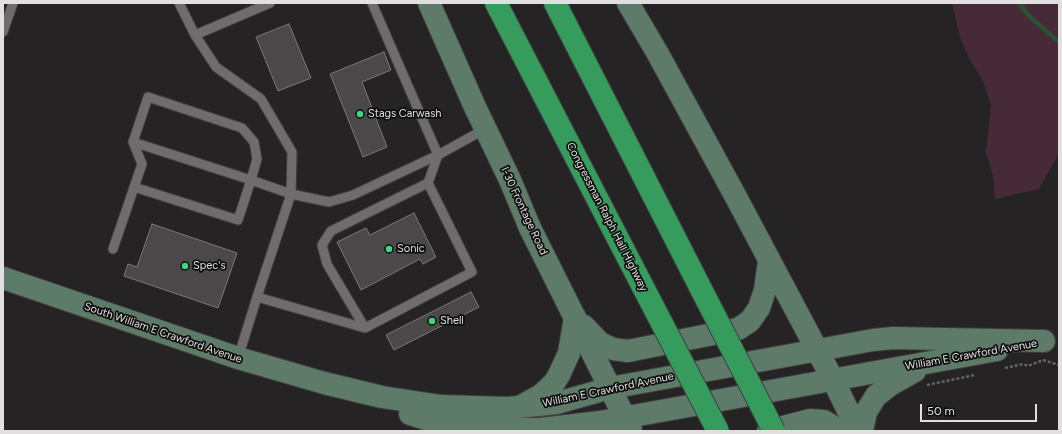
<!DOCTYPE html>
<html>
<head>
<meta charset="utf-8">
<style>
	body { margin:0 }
	#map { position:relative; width:1062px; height:434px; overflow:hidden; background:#262325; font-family:Figtree,sans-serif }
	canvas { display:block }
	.frame { position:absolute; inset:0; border:4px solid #e1dfe0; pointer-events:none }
	.scale { position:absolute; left:920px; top:404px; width:117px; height:18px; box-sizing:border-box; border:2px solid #e1dfe0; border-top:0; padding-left:5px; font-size:12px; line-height:14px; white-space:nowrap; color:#e1dfe0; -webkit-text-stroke:3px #0e0d0e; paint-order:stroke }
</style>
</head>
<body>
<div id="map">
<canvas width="1062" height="434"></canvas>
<div class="frame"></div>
<div class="scale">50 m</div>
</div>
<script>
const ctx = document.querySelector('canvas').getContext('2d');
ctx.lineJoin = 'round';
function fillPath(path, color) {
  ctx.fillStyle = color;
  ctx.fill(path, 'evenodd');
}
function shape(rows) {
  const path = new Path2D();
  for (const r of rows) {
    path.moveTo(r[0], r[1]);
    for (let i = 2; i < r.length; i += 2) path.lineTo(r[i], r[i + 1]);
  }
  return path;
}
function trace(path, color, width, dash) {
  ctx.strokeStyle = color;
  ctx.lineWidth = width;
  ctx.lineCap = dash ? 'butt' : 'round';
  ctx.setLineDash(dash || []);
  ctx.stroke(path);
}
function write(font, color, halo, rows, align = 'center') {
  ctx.font = font + ' Figtree,sans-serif';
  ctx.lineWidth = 3.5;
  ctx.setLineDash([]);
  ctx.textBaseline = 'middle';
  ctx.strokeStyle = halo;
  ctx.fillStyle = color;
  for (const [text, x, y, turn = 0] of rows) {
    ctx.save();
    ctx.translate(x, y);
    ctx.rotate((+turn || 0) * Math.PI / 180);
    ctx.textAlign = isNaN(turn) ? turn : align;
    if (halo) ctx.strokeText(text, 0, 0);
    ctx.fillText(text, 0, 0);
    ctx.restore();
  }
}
fillPath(shape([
	[952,3,1059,3,1059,153,1039,189,995,199,993,176,986,152,991,105,983,81,970,60,960,37]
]), '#472a38');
trace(shape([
	[1019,3,1030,17,1059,42]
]), '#2a5036', 4.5);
const building = shape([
	[289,24,311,78,278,91,256,37,289,24],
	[384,52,391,70,362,82,387,147,363,157,330,74,384,52],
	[414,213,436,257,423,264,420,259,361,290,337,242,366,228,370,235,414,213],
	[152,224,237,253,218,308,124,276,128,264,137,267,152,224],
	[471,292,479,307,394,350,386,335,471,292]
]);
fillPath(building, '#4b4849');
trace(building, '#7b7879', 1);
const service = shape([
	[3,32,13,3],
	[195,35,270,3],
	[133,142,251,180,238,220,134,187],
	[113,249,142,164,133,142,148,97,242,128,254,142,257,159,251,180,291,194,292,152,261,99,216,67,195,35,179,3],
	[257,297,291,194,329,202,353,195,438,155,372,3],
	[365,328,327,264,322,245,331,231,428,183],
	[238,358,257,297,365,328,472,272,428,183,438,155,485,129]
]);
const secondary = shape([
	[429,3,475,107,510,180,530,228,631,430],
	[628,3,658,54,737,199,833,380,858,431],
	[3,278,238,358,324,383,382,397,441,406,508,408,557,403,610,388,873,340,893,338,1044,341],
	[584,326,600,343,613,349,628,351,738,329,750,321,759,308,765,290,769,261],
	[523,405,541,395,554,383,559,375,569,353,575,317],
	[410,414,426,419,468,426,505,429,541,429,600,422,997,350],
	[768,431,810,420,824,421,840,431],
	[862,431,866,412,876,396,890,385,915,371]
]);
const motorway = shape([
	[496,3,643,287],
	[555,3,700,287]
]);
trace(service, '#413f40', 11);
trace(secondary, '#413f40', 24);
trace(motorway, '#413f40', 24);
trace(shape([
	[1005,368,1023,364,1028,366,1043,360,1059,365],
	[927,385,975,375]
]), '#676466', 2.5, [3, 2]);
trace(service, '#6f6c6d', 9);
trace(secondary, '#5e7a68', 22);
trace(motorway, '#359c5d', 22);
const motorwayBridge = shape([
	[643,287,718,431],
	[700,287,774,431]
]);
trace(motorwayBridge, '#413f40', 24, []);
trace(motorwayBridge, '#359c5d', 22);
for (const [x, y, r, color] of [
	[360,114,4,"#3ed77d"],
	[389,249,4,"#3ed77d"],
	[185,266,4,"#3ed77d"],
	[432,321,4,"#3ed77d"]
]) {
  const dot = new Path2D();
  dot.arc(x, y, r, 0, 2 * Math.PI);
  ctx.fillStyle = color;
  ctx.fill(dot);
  trace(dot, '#0e0d0e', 1.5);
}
write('11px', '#e1dfe0', '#0e0d0e', [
	["Stags Carwash",368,114],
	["Sonic",397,249],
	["Spec's",193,266],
	["Shell",440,321]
], 'left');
write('11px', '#e1dfe0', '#0e0d0e', [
	["I-30 Frontage Road",524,211,65],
	["Congressman Ralph Hall Highway",607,217,63],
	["South William E Crawford Avenue",163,333,19],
	["William E Crawford Avenue",971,355,-10],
	["William E Crawford Avenue",608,390,-12]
]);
</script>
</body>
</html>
